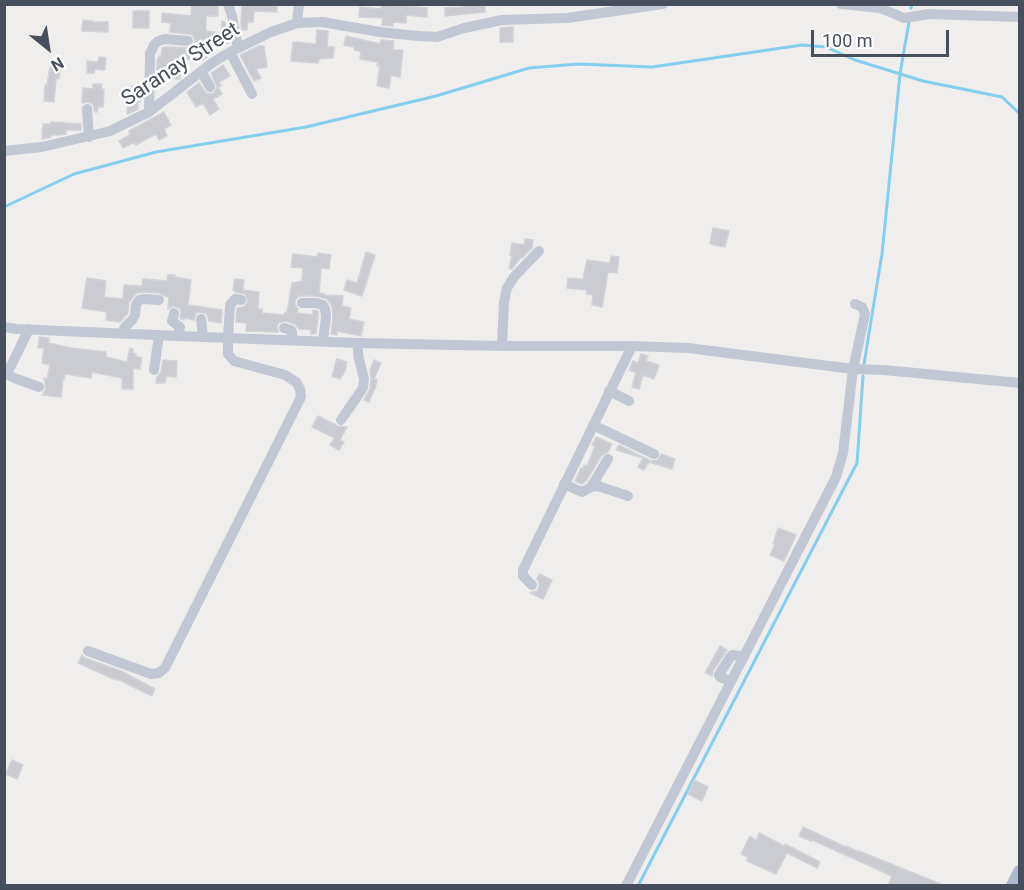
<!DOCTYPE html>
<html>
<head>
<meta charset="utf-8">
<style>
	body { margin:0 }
	#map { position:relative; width:1024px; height:890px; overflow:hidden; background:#f0eeed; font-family:Roboto,sans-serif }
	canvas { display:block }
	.frame { position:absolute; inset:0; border:6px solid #464f5b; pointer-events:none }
	.north { position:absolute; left:18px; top:18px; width:60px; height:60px; -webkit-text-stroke:4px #fff; paint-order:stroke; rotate:150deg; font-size:16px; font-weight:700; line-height:24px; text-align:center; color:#464f5b }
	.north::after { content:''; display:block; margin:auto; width:21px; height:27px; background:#464f5b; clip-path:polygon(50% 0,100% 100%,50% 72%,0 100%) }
	.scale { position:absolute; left:811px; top:30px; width:138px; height:27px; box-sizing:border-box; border:3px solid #464f5b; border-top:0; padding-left:8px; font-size:18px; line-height:21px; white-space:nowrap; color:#464f5b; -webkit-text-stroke:4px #fff; paint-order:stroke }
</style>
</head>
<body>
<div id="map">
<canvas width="1024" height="890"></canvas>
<div class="frame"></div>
<div class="north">N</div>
<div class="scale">100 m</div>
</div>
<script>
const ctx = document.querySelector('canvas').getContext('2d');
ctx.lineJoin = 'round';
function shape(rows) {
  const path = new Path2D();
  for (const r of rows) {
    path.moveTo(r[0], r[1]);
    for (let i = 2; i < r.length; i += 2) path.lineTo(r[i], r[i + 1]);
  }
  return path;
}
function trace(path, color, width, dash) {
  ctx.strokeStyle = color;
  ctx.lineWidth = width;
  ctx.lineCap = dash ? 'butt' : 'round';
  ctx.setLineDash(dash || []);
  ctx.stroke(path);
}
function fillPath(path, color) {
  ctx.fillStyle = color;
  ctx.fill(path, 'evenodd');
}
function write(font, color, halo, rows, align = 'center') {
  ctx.font = font + ' Roboto,sans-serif';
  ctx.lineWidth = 5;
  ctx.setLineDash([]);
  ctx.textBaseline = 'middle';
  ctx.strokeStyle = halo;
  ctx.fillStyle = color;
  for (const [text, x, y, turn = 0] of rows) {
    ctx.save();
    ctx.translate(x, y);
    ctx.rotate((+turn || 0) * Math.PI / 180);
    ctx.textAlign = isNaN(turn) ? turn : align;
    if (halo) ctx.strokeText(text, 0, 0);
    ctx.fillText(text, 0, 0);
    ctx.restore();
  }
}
trace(shape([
	[911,8,912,4],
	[4,207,74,174,156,152,306,127,436,96,529,68,578,64,652,67,802,45,826,47,855,60,923,81,1002,97,1020,114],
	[864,364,882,254,900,74,909,22],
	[638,886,857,463,863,376]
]), '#87cdec', 3);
const building = shape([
	[192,4,218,4,218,16,206,16,206,31,221,33,222,21,225,22,229,43,209,42,207,57,203,60,182,59,181,58,180,79,167,78,166,82,157,81,157,61,159,56,161,56,162,48,166,47,191,48,194,46,195,41,193,35,189,34,170,32,171,23,162,22,162,13,191,16,192,4],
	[247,4,277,4,277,12,254,11,253,22,248,22,247,30,242,30,241,22,242,5,247,4],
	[381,4,427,8,427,17,406,15,406,23,393,22,393,26,382,25,383,18,359,17,360,7,381,9,381,4],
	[485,4,485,12,445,16,445,8,463,7,462,5,485,4],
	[133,11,149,11,149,28,133,28,133,11],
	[83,20,93,21,93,22,108,22,108,32,82,31,83,20],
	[513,27,513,42,500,42,500,28,513,27],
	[317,30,328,31,327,47,334,47,333,58,319,59,318,63,291,61,293,42,316,44,317,30],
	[346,36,380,44,381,40,394,41,393,50,403,50,400,77,391,75,389,88,377,86,380,66,377,66,378,62,360,59,361,52,354,50,354,47,344,45,346,36],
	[259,46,264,46,267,67,256,69,261,78,254,81,240,55,259,46],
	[99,57,106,58,105,70,95,69,94,73,87,73,87,61,98,62,99,57],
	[223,65,230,76,219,82,221,86,218,87,222,94,213,99,219,109,210,115,203,103,196,107,187,92,199,83,206,93,210,94,214,93,217,87,211,73,223,65],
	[50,67,60,69,59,79,56,78,54,102,44,101,45,85,47,85,50,67],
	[93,84,102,84,102,89,104,90,103,107,98,107,97,112,95,112,93,105,91,103,87,102,82,103,83,88,93,89,93,84],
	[132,86,141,86,140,102,138,102,138,109,127,114,129,90,131,91,132,86],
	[164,112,171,125,164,129,167,136,159,140,156,134,136,145,134,142,123,148,119,141,130,135,129,131,164,112],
	[51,122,81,124,81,130,66,130,66,134,58,135,51,135,51,137,42,139,43,124,50,124,51,122],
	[713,228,729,231,725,247,710,244,713,228],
	[525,239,533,240,532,248,522,258,521,257,512,269,509,268,512,256,510,255,512,243,524,245,525,239],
	[366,252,375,255,362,296,344,290,347,280,357,283,366,252],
	[318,253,331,255,329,269,321,268,319,293,325,294,325,295,343,296,342,306,351,308,349,319,364,322,361,336,337,331,337,335,331,334,333,318,332,306,327,299,316,296,299,296,295,300,295,304,298,309,297,313,313,315,313,310,318,311,318,317,316,334,311,334,311,330,299,329,295,324,285,321,278,323,277,327,278,332,246,331,247,323,236,322,237,308,244,307,248,301,245,294,235,292,235,290,233,290,235,279,244,280,243,290,259,292,258,309,262,309,262,313,284,315,285,312,287,313,292,283,302,281,303,268,291,267,293,254,317,257,318,253],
	[611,256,619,257,617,273,608,272,602,307,592,305,593,295,586,294,587,290,567,288,568,278,583,279,587,260,610,263,611,256],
	[168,275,175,275,175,277,191,280,188,305,222,310,221,323,209,321,207,314,201,312,196,313,194,320,185,318,184,320,180,318,181,312,180,308,173,306,168,309,169,297,165,296,159,293,143,292,136,293,129,302,128,313,120,322,106,320,107,312,82,308,87,278,106,281,104,297,123,299,124,285,142,286,143,279,167,281,168,275],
	[39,337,49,338,49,343,71,348,106,352,106,357,127,362,130,348,133,349,133,353,136,354,135,356,142,358,140,369,133,368,133,389,122,389,122,378,92,372,91,378,65,374,64,379,63,379,61,397,42,395,46,389,44,378,47,379,50,365,42,363,44,348,38,348,39,337],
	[641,354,648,356,646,361,659,365,654,379,643,375,639,389,632,387,636,373,629,370,633,361,638,363,641,354],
	[337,359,347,362,345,371,340,379,332,376,337,359],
	[163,360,177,361,176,377,166,376,165,383,156,383,157,377,161,372,163,360],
	[374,360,381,363,374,379,377,380,375,388,369,402,364,400,370,389,371,379,370,370,374,360],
	[318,416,334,424,334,423,337,426,347,427,340,440,344,442,339,450,330,445,335,438,312,427,318,416],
	[596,437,612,444,608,452,602,455,586,481,582,484,575,481,581,468,583,469,584,465,587,466,595,446,592,445,596,437],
	[619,445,651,461,658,460,661,454,675,459,672,469,649,462,644,470,638,467,643,458,616,450,619,445],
	[778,528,796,535,784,561,770,555,775,544,773,544,778,528],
	[539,574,552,580,543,599,530,593,537,591,539,587,539,583,537,579,539,574],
	[720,646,727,650,713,671,712,676,705,673,720,646],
	[82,655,85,658,121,671,155,689,152,696,121,681,117,679,116,680,78,663,82,655],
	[12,760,23,765,17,779,6,774,12,760],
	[694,780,708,787,702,801,688,794,694,780],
	[803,827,846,847,846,846,859,852,859,851,943,885,888,885,892,876,812,840,811,841,799,836,803,827],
	[759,833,784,846,785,844,820,862,817,868,787,853,776,874,747,861,748,857,741,854,750,836,756,840,759,833]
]);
fillPath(building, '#caccd2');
trace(building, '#d1d3d9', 1.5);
trace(shape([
	[228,4,232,16,238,48],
	[841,4,880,8,904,18,929,14,1020,17],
	[297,23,299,4],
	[230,52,252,94],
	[201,71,210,87],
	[87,109,89,137],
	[149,112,150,54,154,45,158,41,165,39,188,41],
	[4,151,42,147,110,131,149,112,212,63,230,52,271,32,297,23,322,22,380,32,418,36,437,37,464,28,502,20,567,18,663,4],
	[302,303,316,303,323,305,325,309,326,317,323,341],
	[174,313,172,321,180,327,178,336],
	[201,319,203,337],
	[4,327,17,329,178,336,357,343,502,346,632,346,688,348,853,369,884,370,1020,383],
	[284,328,291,330,292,332,292,340],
	[29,329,8,372,10,376,17,379,39,387],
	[124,334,124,328,132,320,135,315,136,305,139,300,143,299,159,300],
	[502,346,504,302,507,288,514,277,539,251],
	[154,370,159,335],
	[609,391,629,401],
	[341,420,363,388,364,379,359,359,357,343],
	[593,425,654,454],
	[564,484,582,492,591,487,598,486,628,496],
	[591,487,608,459],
	[532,585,523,576,523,570,632,346],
	[88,651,151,674,159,673,165,668,301,397,300,389,296,382,285,375,234,361,228,354,228,338,230,305,235,299,241,300],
	[731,681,720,677,719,675,722,670,731,656,733,655,744,657],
	[626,886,836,477,843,453,853,369,865,314,862,307,855,304]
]), '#c1c8d3', 10);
trace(shape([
	[1013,886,1020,872]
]), '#adbacd', 14);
write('21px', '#464f5b', '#fff', [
	["Saranay Street",181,65,-33]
]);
</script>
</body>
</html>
